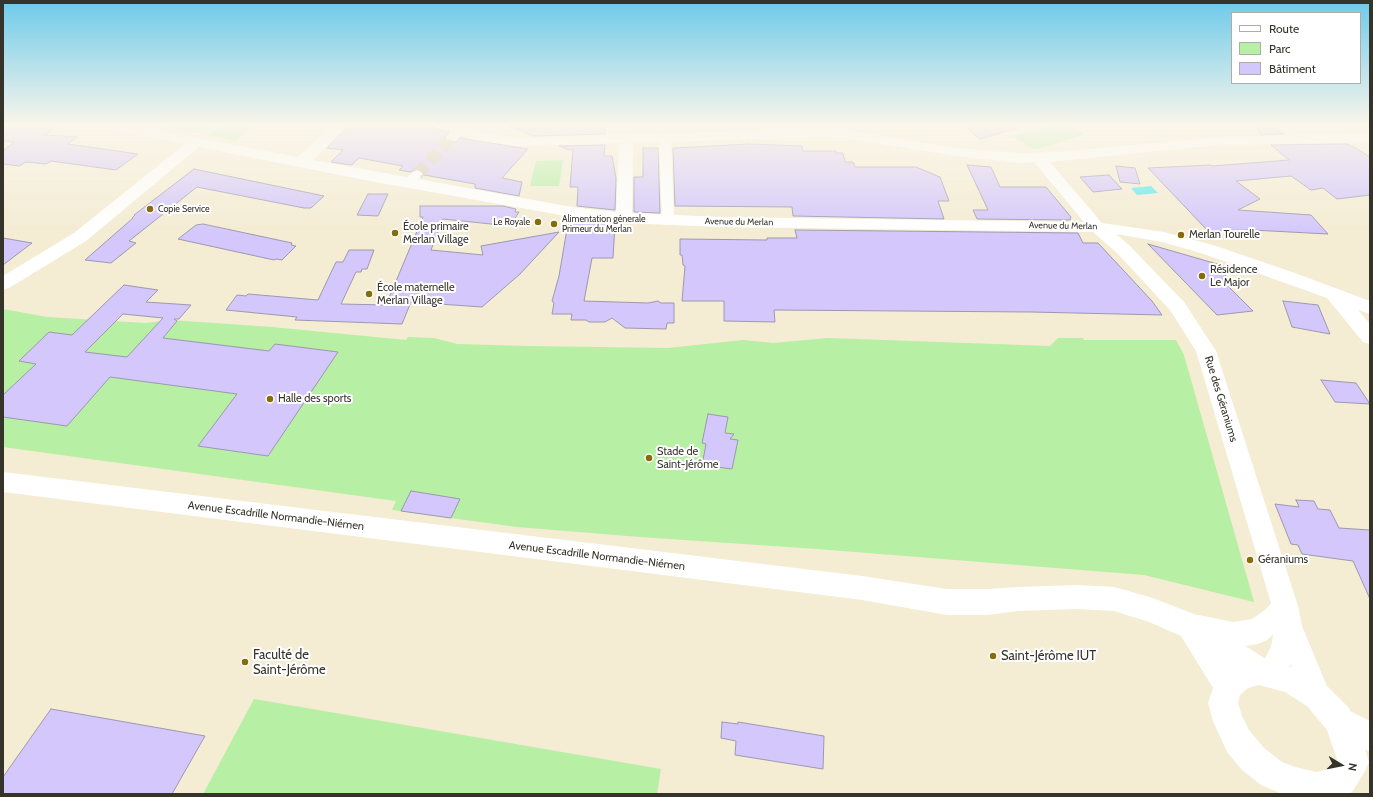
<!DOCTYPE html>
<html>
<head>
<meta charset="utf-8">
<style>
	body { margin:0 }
	#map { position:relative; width:1373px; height:797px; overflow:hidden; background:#f4ecd3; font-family:Cabin,sans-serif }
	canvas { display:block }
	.frame { position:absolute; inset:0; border:4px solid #36332a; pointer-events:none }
	.legend { position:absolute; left:1231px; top:12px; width:130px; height:72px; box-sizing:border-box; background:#fff; border:1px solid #afadaa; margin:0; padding:5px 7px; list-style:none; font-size:12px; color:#36332a }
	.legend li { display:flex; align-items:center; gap:8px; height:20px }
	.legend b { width:20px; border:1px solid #afadaa }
	.north { position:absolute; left:1321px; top:745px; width:40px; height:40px; -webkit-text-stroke:3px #fff; paint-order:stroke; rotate:100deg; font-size:11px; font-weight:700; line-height:16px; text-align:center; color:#36332a }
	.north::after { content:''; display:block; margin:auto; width:14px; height:18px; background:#36332a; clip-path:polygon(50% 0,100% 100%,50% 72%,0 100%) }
</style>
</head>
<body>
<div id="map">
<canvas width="1373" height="797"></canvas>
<div class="frame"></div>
<ul class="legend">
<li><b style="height:5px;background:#fff"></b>Route</li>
<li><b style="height:11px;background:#b7efa5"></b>Parc</li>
<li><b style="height:11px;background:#d3c7fc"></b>Bâtiment</li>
</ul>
<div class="north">N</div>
</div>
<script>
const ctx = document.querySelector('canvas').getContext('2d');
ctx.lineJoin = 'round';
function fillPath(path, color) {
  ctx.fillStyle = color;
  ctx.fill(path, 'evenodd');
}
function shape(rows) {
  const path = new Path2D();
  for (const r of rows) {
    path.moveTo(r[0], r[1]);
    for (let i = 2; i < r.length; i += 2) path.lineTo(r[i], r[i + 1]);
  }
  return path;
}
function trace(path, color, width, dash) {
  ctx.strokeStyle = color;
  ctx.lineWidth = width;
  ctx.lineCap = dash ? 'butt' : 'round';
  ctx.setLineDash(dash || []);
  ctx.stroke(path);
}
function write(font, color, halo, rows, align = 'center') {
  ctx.font = font + ' Cabin,sans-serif';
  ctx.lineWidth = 4;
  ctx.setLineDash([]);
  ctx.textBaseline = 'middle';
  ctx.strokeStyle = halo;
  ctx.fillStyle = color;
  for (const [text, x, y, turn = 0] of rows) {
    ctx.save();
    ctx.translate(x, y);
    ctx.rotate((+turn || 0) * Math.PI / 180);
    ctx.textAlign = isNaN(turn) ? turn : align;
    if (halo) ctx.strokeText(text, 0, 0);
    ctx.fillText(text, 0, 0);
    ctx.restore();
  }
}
fillPath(shape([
	[162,124,206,124,216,125,204,134,159,126],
	[223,124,257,124,235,141,207,135],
	[1056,124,1068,124,1083,133,1083,135,1037,149,1032,148,1014,137,1015,135],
	[563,160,559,186,530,186,536,161],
	[3,309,47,317,145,323,171,320,272,327,406,340,408,337,434,338,457,344,527,346,668,348,743,340,773,343,828,338,1050,346,1058,338,1083,338,1084,340,1176,340,1184,355,1254,602,1144,575,817,549,640,537,517,527,392,510,396,501,3,447],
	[254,699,661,769,657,794,203,794]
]), '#b7efa5');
fillPath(shape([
	[1151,186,1158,193,1137,195,1131,188]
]), '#56eaec');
const building = shape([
	[3,124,59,124,45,135,77,137,68,144,138,154,116,170,51,161,46,164,26,162,19,166,3,164,3,151,14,142,3,141,3,124],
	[350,124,425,124,449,133,444,138,448,142,456,142,460,138,528,149,502,178,522,182,519,196,475,188,475,184,424,175,422,171,418,169,410,172,399,170,403,166,359,158,352,165,331,162,343,150,327,148,350,124],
	[504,124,605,124,605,134,533,136,504,124],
	[982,124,1017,124,1018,128,980,139,966,128,982,124],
	[1256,124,1274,124,1279,132,1284,134,1261,135,1256,124],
	[749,144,802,146,803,151,836,151,836,153,843,153,845,162,853,162,855,167,916,167,940,177,949,201,938,201,944,219,793,216,792,207,675,206,673,148,749,144],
	[1346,144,1356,148,1370,157,1370,195,1337,199,1323,188,1311,190,1291,176,1236,181,1260,199,1238,210,1311,215,1328,234,1252,230,1208,231,1148,168,1211,165,1212,166,1289,160,1271,145,1346,144],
	[605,145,604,156,612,156,616,178,615,210,577,206,578,187,570,187,573,149,569,150,559,146,605,145],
	[643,148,658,148,660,213,634,212,634,177,643,177,643,148],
	[967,165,991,167,1000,187,1046,187,1071,217,1070,220,977,219,973,210,988,210,967,165],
	[1116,166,1135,168,1140,184,1120,182,1116,166],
	[194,169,324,196,311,208,304,208,197,187,129,241,136,243,111,263,85,260,133,218,132,218,135,215,134,215,194,169],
	[1109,175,1122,189,1093,192,1080,177,1109,175],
	[368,194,388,194,378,216,357,215,368,194],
	[420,206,503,206,516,209,515,212,519,212,510,226,443,219,431,250,483,255,481,246,559,232,520,274,482,307,411,302,402,324,295,320,297,317,226,310,237,295,246,296,248,294,318,300,336,262,343,262,349,250,374,250,367,269,362,269,361,272,356,272,341,304,386,305,423,217,420,217,420,206],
	[574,219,615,224,613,258,592,258,584,301,648,303,658,301,661,303,674,303,674,323,667,323,666,329,625,328,612,318,605,322,589,322,586,320,571,320,572,314,552,314,554,303,552,301,559,276,568,223,572,224,574,219],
	[203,224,292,243,291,245,296,246,282,260,276,259,274,260,178,239,196,225,203,224],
	[795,230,1078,233,1083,243,1098,243,1152,301,1162,315,1031,312,774,310,775,322,724,321,724,301,682,301,685,266,683,265,682,255,680,255,680,239,767,240,767,238,797,238,795,230],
	[3,238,32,243,3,265,3,238],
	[1148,244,1224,266,1227,285,1253,311,1217,315,1148,244],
	[124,285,158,290,146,302,191,305,179,319,174,319,177,321,163,338,269,351,275,344,338,352,268,456,198,446,237,394,110,377,67,426,3,417,3,395,36,364,19,361,49,332,72,335,124,285],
	[123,314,163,318,127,357,85,352,123,314],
	[1283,301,1318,305,1330,334,1292,327,1283,301],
	[1321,380,1356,383,1370,404,1335,402,1321,380],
	[708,414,728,417,725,433,734,434,730,439,738,440,732,469,702,465,706,444,702,443,708,414],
	[411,491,442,496,460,499,451,518,401,511,411,491],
	[1296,500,1314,501,1318,509,1330,510,1339,528,1370,530,1370,599,1353,561,1302,554,1298,545,1291,544,1275,504,1299,507,1296,500],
	[51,709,205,736,172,794,3,794,3,777,51,709],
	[722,722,738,724,738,722,824,736,823,769,735,755,736,741,721,738,722,722]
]);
fillPath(building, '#d3c7fc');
trace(building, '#9d98af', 1);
trace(shape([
	[417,174,452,138]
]), '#cec7b1', 12, [12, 6]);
fillPath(shape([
	[461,126,465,127,466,129,465,131,456,140,448,140,446,138,457,127,461,126],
	[665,134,671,137,674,221,672,224,668,225,664,224,662,221,659,137,665,134],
	[417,170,421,172,423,174,421,176,412,186,404,186,402,183,404,180,413,172,417,170]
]), '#fff');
fillPath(shape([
	[97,124,124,124,298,157,334,124,349,124,313,160,572,207,616,212,619,146,621,143,515,146,474,140,442,127,440,124,458,124,482,133,515,138,820,129,844,130,956,148,1019,153,1057,152,1219,137,1370,134,1370,142,1219,145,1050,162,1102,223,1164,232,1216,246,1295,273,1370,301,1370,314,1358,310,1370,324,1370,344,1363,342,1327,298,1204,254,1162,242,1116,234,1129,245,1184,302,1216,351,1298,606,1302,626,1331,696,1327,706,1317,710,1307,706,1291,664,1281,683,1271,687,1261,683,1257,673,1271,647,1273,635,1267,640,1258,644,1233,648,1199,641,1190,637,1186,628,1190,619,1199,615,1233,622,1252,619,1266,609,1271,603,1196,351,1170,310,1117,253,1093,232,721,227,624,223,572,217,370,181,199,147,86,241,9,288,3,290,3,276,74,233,185,144,104,128,99,127,97,124],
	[820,137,844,138,956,156,1019,163,1034,162,1084,222,721,217,632,213,633,146,631,143,820,137],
	[1338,705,1370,721,1370,752,1328,729,1324,719,1328,709,1338,705]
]), '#fff');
fillPath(shape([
	[3,472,862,576,947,589,988,589,1018,587,1076,585,1114,587,1150,597,1199,616,1264,658,1304,671,1327,686,1349,708,1362,740,1369,762,1364,773,1352,792,1348,794,1282,794,1261,785,1242,770,1227,752,1213,721,1208,703,1213,688,1181,636,1149,622,1114,611,1076,609,1018,611,988,615,947,615,862,600,3,492,3,472],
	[1259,685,1285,692,1307,706,1327,730,1337,759,1331,768,1317,772,1295,767,1282,762,1264,748,1249,730,1242,716,1238,703,1240,695,1248,688,1259,685]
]), '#fff');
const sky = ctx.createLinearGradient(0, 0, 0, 235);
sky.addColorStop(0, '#6dcaea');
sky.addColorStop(0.53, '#faf6eb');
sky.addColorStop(1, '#faf6eb00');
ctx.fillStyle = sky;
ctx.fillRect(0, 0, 1373, 235);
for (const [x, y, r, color] of [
	[150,209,4,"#866d0a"],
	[538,222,4,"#866d0a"],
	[554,224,4,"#866d0a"],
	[395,233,4,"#866d0a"],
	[1181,235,4,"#866d0a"],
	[1202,276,4,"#866d0a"],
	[369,294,4,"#866d0a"],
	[270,399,4,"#866d0a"],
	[649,458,4,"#866d0a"],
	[1250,560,4,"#866d0a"],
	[993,656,4,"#866d0a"],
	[245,662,4,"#866d0a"]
]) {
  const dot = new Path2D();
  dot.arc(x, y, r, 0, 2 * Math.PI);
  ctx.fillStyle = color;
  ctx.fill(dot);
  trace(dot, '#fff', 1.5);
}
write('9px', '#36332a', '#fff', [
	["Copie Service",158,209],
	["Alimentation génerale",562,219],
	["Primeur du Merlan",562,229],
	["Le Royale",530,222,"right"]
], 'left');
write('9px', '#36332a', '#fff', [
	["Avenue du Merlan",739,222,1],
	["Avenue du Merlan",1063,226,1]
]);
write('11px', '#36332a', '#fff', [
	["École primaire",403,227],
	["Merlan Village",403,240],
	["Merlan Tourelle",1189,235],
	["Résidence",1210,270],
	["Le Major",1210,283],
	["École maternelle",377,288],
	["Merlan Village",377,301],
	["Halle des sports",278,399],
	["Stade de",657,452],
	["Saint-Jérôme",657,465],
	["Géraniums",1258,560]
], 'left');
write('11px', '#36332a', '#fff', [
	["Rue des Géraniums",1221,399,73],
	["Avenue Escadrille Normandie-Niémen",276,516,7],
	["Avenue Escadrille Normandie-Niémen",597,556,7]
]);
write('13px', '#36332a', '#fff', [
	["Faculté de",253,655],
	["Saint-Jérôme",253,670],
	["Saint-Jérôme IUT",1001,656]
], 'left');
</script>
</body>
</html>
